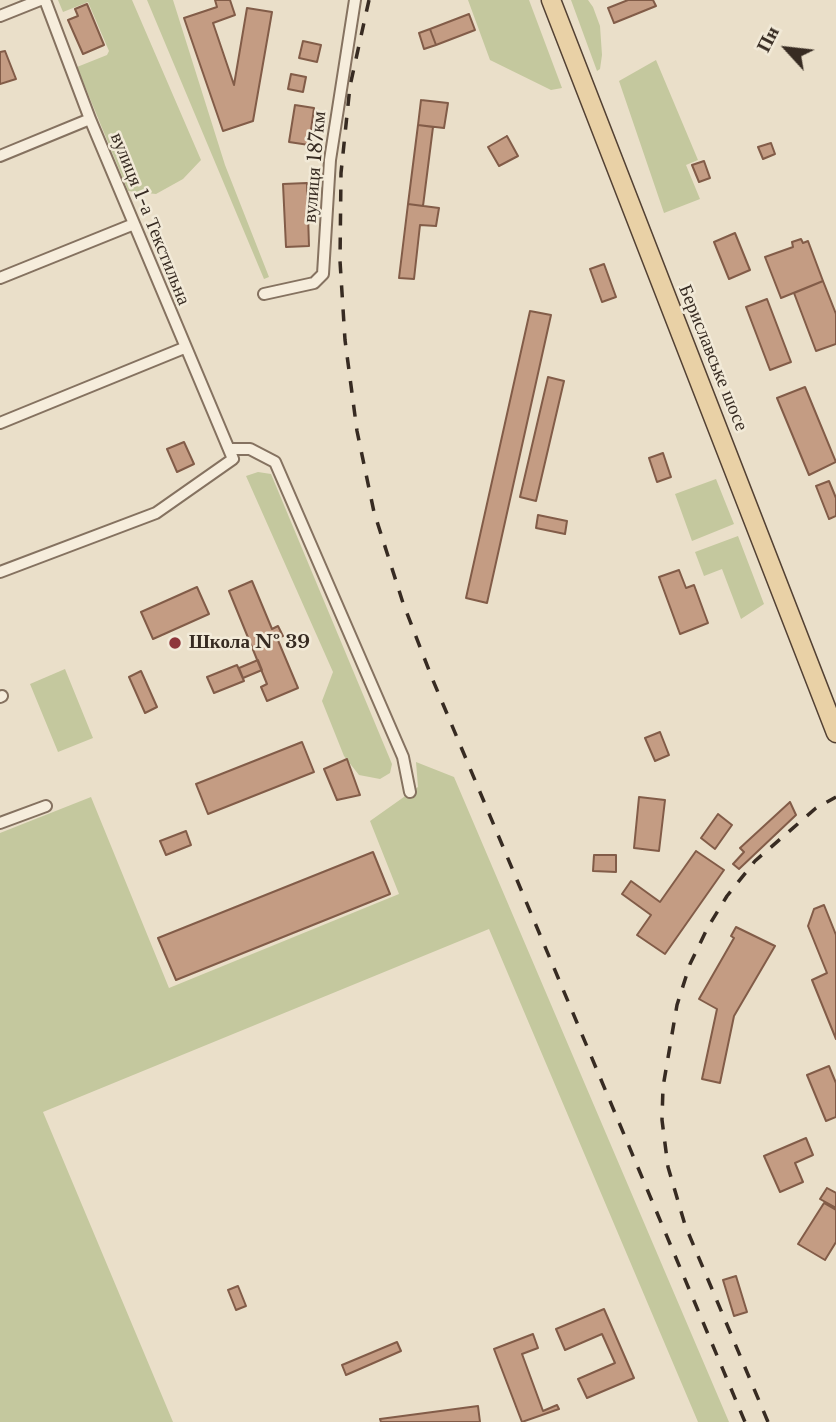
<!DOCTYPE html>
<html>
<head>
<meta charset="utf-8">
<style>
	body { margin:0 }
	#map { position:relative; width:836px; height:1422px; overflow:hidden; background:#eadfc9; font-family:"Libre Baskerville",serif }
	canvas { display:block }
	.north { position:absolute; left:752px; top:14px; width:70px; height:70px; -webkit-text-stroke:5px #f2ead8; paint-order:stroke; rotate:297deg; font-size:19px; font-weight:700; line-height:28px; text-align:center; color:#372b22 }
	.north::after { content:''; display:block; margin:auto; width:24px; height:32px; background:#372b22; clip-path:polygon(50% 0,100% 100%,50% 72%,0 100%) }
</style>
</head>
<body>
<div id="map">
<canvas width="836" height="1422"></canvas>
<div class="north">Пн</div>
</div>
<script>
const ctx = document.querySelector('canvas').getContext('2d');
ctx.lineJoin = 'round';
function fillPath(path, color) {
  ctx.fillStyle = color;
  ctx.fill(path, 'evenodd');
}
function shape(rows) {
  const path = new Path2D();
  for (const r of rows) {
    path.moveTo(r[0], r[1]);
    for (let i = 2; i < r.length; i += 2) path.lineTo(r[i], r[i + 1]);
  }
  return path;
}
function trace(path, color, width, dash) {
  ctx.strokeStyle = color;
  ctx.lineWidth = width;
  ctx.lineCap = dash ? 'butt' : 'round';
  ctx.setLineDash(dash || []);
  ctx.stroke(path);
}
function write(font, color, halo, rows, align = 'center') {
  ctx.font = font + ' "Libre Baskerville",serif';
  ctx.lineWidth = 5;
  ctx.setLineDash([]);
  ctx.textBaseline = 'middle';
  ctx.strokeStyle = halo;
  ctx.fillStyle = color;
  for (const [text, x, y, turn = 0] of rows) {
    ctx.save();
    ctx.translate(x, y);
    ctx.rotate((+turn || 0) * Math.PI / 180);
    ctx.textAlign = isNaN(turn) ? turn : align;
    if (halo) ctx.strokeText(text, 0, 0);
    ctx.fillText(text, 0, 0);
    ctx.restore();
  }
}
fillPath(shape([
	[58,0,132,0,201,160,183,179,156,194,128,191,77,67,107,55,109,51,88,2,63,12],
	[147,0,173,0,225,165,269,277,264,279],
	[468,0,529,0,562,88,551,90,490,60],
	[571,0,588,0,593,7,600,26,602,55,600,69,597,71],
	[656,60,698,160,686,165,700,199,664,213,619,81],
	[258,472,271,474,392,764,390,773,380,779,359,775,344,756,322,701,333,672,246,476],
	[716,479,734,524,692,541,675,494],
	[738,536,764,604,741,619,722,569,704,576,695,552],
	[65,669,93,738,58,752,30,684],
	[416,762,454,777,729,1422,698,1422,489,929,43,1112,173,1422,0,1422,0,833,91,797,169,988,399,894,370,821,418,787]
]), '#c4c89e');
const building = shape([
	[215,0,230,0,235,15,213,23,234,85,247,8,272,12,253,121,223,131,184,18,217,7,215,0],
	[628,0,653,0,656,6,614,23,608,8,628,0],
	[87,4,104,45,83,54,68,20,78,16,75,9,87,4],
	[469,14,475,30,436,45,430,29,469,14],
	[430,29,436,45,424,49,419,33,430,29],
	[303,41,321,45,317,62,299,58,303,41],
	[5,51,16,79,0,84,0,52,5,51],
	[291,74,306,77,303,92,288,89,291,74],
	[421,100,448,103,444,128,418,125,421,100],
	[295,105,314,108,309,145,289,142,295,105],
	[418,125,433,127,423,206,408,204,418,125],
	[507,136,518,156,499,166,488,147,507,136],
	[771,143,775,154,763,159,758,147,771,143],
	[704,161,710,178,699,182,692,165,704,161],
	[307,183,309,246,286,247,283,184,307,183],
	[408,204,439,208,436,226,420,225,414,279,399,278,408,204],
	[735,233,750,270,729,279,714,242,735,233],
	[801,239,803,243,808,241,823,281,781,298,765,257,793,247,792,242,801,239],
	[604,264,616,297,602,302,590,269,604,264],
	[823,281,836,314,836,344,816,351,794,293,823,281],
	[767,299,791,362,770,370,746,307,767,299],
	[530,311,551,315,487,603,466,598,530,311],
	[548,377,564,381,536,501,520,497,548,377],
	[805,387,836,462,809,475,777,398,805,387],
	[184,442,194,464,177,472,167,449,184,442],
	[663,453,671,477,657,482,649,458,663,453],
	[829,481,836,498,836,516,829,519,816,486,829,481],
	[538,515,567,521,565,534,536,528,538,515],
	[679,570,686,588,694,585,708,623,680,634,659,577,679,570],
	[252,581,272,629,278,626,283,636,277,638,298,688,267,701,261,687,267,684,229,591,252,581],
	[197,587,209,614,153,639,141,612,197,587],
	[258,660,262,670,243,678,239,668,258,660],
	[237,665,244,681,214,693,207,677,237,665],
	[141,671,157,707,145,713,129,677,141,671],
	[660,732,669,755,655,761,645,738,660,732],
	[302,742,314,772,208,814,196,784,302,742],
	[347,759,360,795,337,800,324,769,347,759],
	[639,797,665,800,659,851,634,848,639,797],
	[790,802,796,815,739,869,733,864,744,852,740,848,790,802],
	[718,814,732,825,715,849,701,838,718,814],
	[186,831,191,845,166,855,160,841,186,831],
	[696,851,724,870,665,954,637,935,651,915,622,894,631,881,660,902,696,851],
	[373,852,390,894,176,980,158,938,373,852],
	[594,855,616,855,616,872,593,871,594,855],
	[824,905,836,935,836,1039,812,980,827,973,808,926,814,909,824,905],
	[736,927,775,946,734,1016,720,1083,702,1079,717,1009,699,999,734,938,731,936,736,927],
	[829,1066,836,1083,836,1117,826,1121,807,1075,829,1066],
	[806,1138,813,1155,795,1163,803,1182,780,1192,764,1156,806,1138],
	[827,1188,836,1193,836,1208,820,1199,827,1188],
	[824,1203,836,1210,836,1242,825,1260,798,1244,824,1203],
	[736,1276,747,1312,734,1316,723,1280,736,1276],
	[238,1286,246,1306,236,1310,228,1290,238,1286],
	[604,1309,634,1378,587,1398,578,1379,615,1363,602,1334,565,1350,556,1329,604,1309],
	[533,1334,538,1348,522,1354,543,1411,557,1405,559,1409,522,1422,494,1349,533,1334],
	[397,1342,401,1351,346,1375,342,1365,397,1342],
	[478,1406,480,1422,381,1422,380,1419,478,1406]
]);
fillPath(building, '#c49c83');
trace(building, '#825c48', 2);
const street = shape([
	[0,16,40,0],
	[0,156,90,119],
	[0,278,134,224],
	[264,294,314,283,323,274,330,160,355,0],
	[0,423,184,348],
	[229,449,250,449,275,462,403,757,410,792],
	[0,572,156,513,233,459,90,119,45,0],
	[0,697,2,696],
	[0,823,46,806]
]);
const primary = shape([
	[551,0,836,733]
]);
trace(street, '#857260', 14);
trace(primary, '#534133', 21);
trace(street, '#f6eddc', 10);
trace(primary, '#e9d1a6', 18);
trace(shape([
	[369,0,350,86,341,173,340,261,345,340,357,431,374,512,403,603,432,678,745,1422],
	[768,1422,685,1225,668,1167,662,1120,663,1087,677,1005,690,964,708,927,727,896,755,861,816,808,836,797]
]), '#372b22', 3.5, [12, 12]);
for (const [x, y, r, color] of [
	[175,643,7,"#8e363a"]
]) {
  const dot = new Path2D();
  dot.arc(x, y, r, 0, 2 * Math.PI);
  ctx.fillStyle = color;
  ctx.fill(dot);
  trace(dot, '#f2ead8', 2.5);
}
write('19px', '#372b22', '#f2ead8', [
	["вулиця 187км",315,167,-85],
	["вулиця 1-а Текстильна",150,219,68],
	["Бериславське шосе",713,358,68]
]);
write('bold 19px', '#372b22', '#f2ead8', [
	["Школа № 39",189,643]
], 'left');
</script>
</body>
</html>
